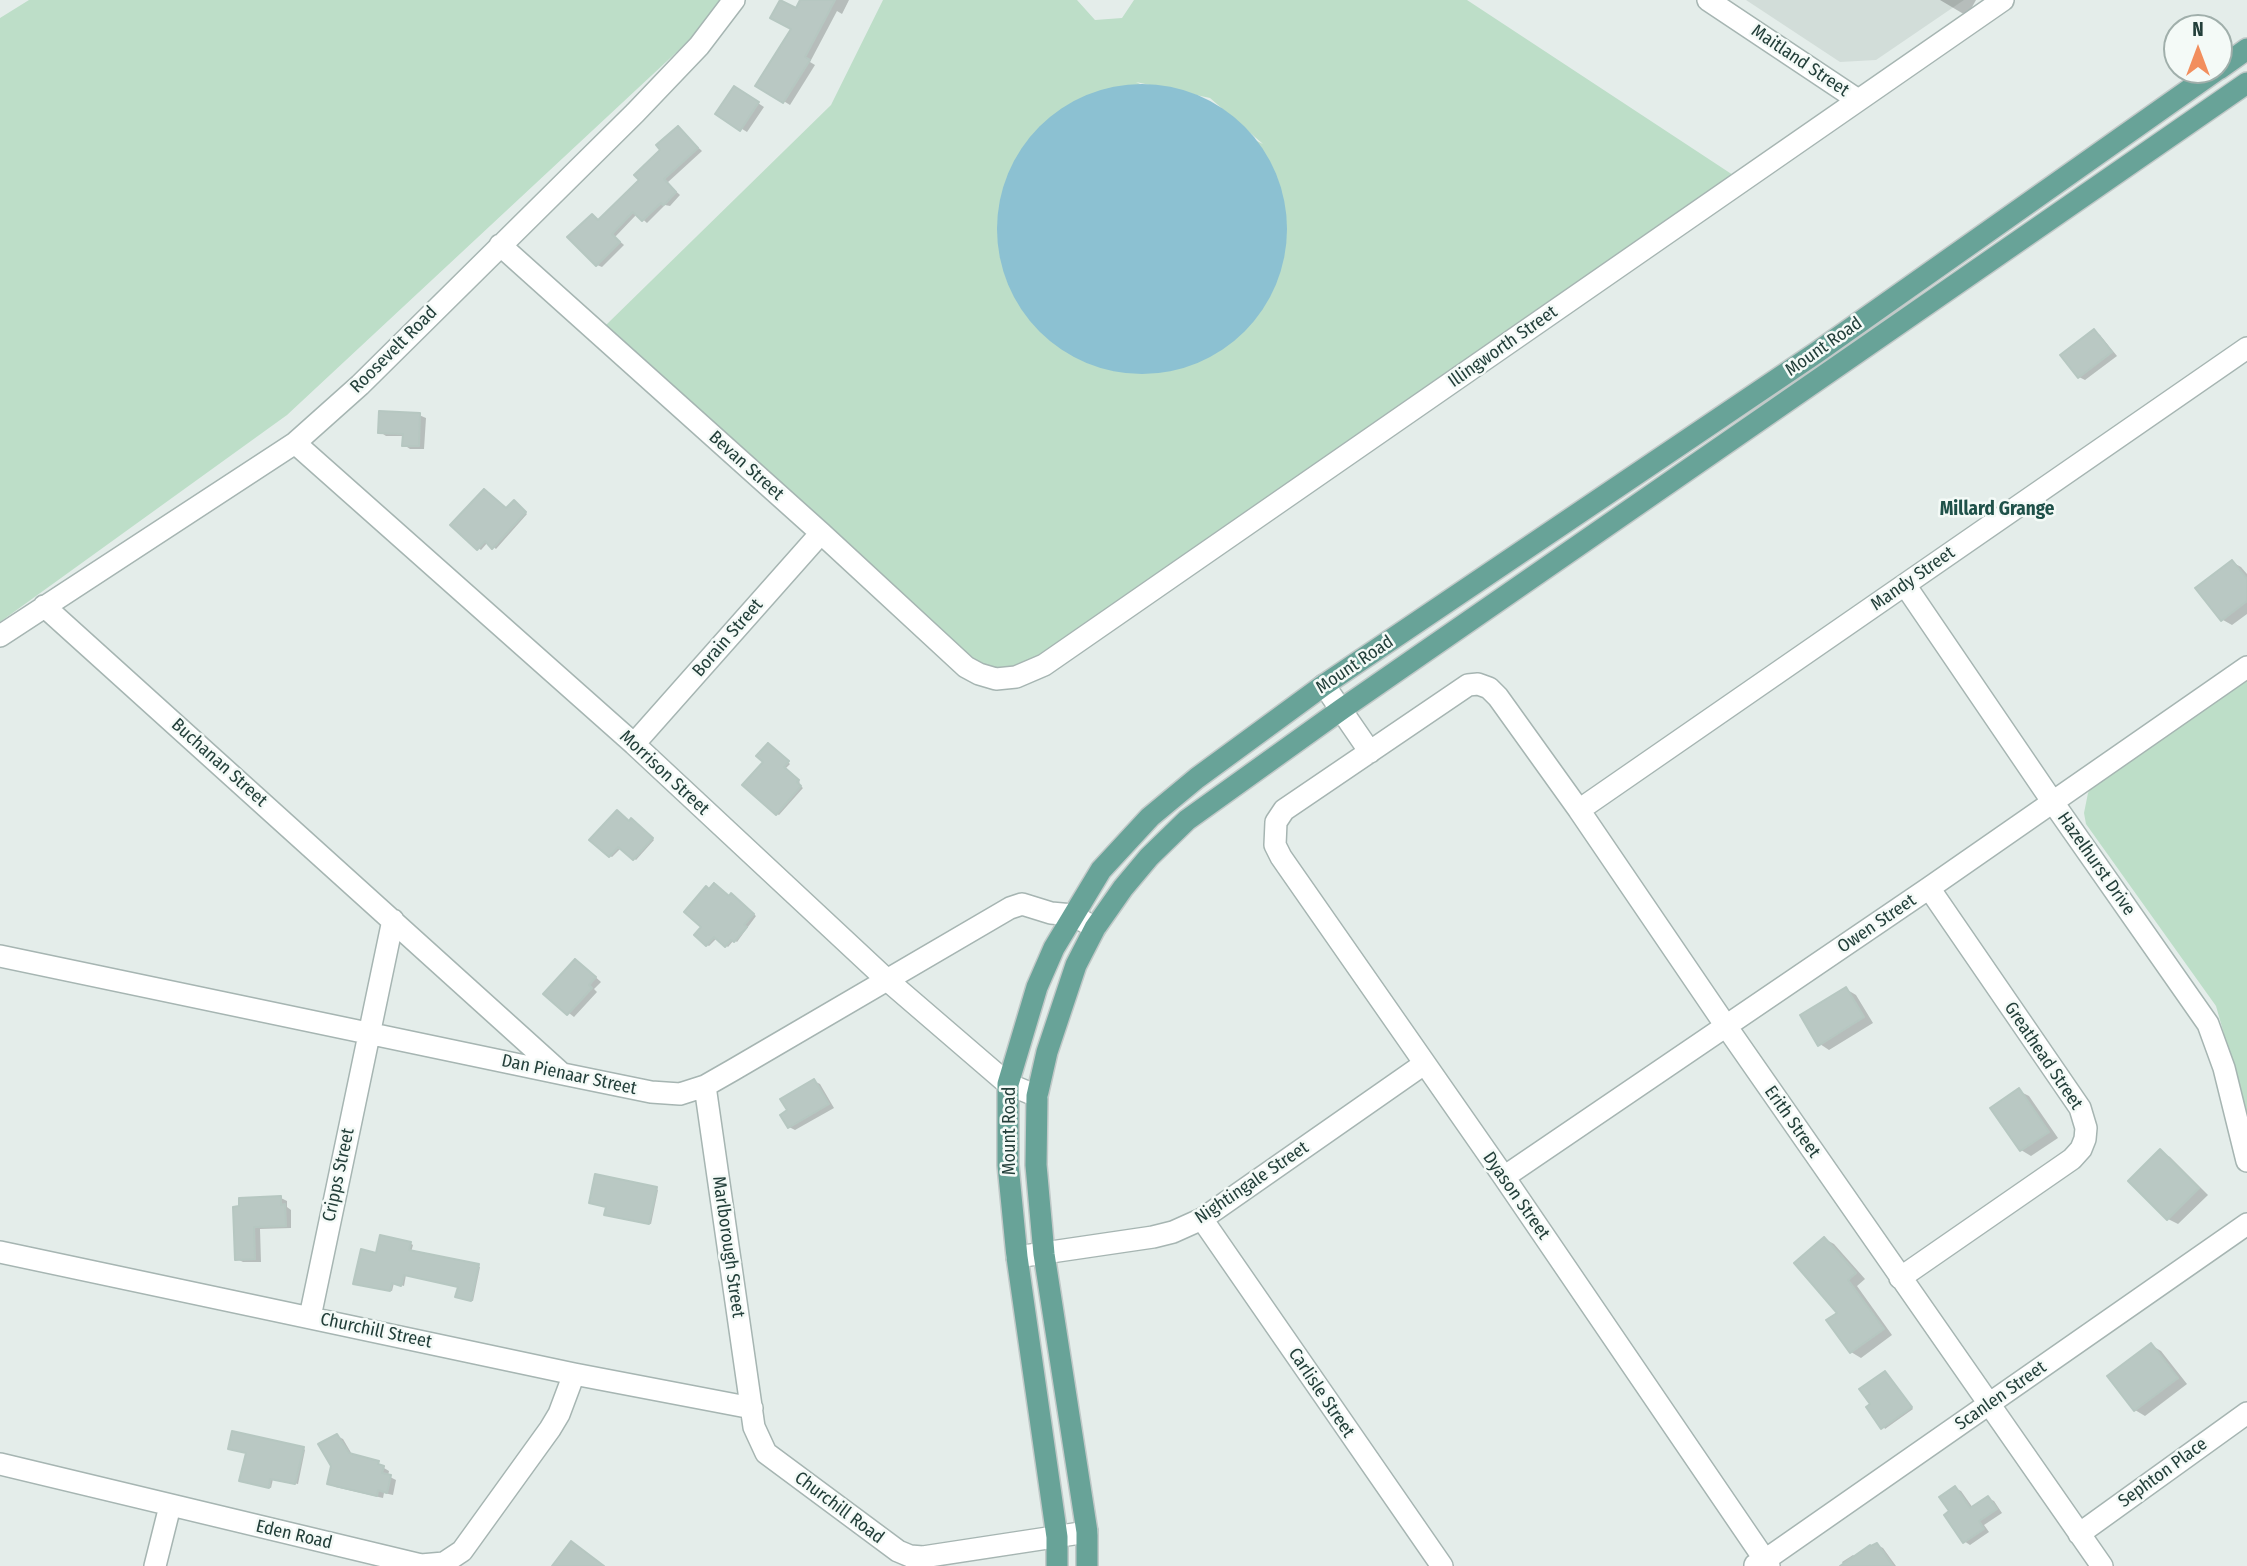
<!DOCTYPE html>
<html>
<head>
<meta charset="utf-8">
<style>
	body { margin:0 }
	#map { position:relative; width:2247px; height:1566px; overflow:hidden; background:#e4edea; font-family:"Fira Sans Condensed",sans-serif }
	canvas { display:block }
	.north { position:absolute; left:2163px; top:14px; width:70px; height:70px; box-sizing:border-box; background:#f4faf7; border:2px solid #a0afab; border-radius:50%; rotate:0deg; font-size:19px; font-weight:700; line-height:28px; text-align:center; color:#233f3a }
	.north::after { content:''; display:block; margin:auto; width:24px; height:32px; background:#f28e5d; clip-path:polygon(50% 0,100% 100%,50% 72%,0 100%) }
</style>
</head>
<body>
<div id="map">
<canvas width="2247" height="1566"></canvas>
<div class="north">N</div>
</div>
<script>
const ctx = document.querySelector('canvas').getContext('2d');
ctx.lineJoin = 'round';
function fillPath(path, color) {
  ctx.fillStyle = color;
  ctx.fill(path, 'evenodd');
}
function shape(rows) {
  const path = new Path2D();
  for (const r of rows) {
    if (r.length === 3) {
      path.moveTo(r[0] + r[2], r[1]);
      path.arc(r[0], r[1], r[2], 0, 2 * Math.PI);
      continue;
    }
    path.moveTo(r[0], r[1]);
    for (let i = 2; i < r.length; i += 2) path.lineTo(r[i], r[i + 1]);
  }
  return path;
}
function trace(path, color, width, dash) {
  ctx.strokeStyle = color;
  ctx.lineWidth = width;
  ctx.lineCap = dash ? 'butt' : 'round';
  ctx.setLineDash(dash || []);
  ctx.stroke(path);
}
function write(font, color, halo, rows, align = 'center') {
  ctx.font = font + ' "Fira Sans Condensed",sans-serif';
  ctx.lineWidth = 5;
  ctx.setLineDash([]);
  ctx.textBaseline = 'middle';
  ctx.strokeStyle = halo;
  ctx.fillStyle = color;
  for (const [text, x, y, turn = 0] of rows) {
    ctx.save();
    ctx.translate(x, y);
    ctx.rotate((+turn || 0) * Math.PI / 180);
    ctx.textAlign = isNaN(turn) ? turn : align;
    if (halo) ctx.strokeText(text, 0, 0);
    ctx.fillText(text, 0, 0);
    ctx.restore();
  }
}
fillPath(shape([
	[1746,0,1964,0,1876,60,1840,62]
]), '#d2ddd9');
fillPath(shape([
	[29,0,720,0,695,35,287,415,0,622,0,18],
	[883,0,1077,0,1095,20,1122,18,1134,0,1467,0,1733,175,1031,662,1002,670,979,664,968,655,606,325,831,105],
	[1136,82,1210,98,1263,144],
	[2247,678,2247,1115,2216,1006,2086,824,2084,813,2088,793,2094,783]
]), '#bddec8');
fillPath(shape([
	[1142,229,145]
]), '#8cc1d2');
fillPath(shape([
	[802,0,849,0,842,14,837,11,810,62,815,65,790,105,758,85,794,28,797,11],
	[1940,0,1976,0,1967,16],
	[735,88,764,107,747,132,718,114],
	[678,128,702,151,667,183,680,195,670,206,665,205,647,223,637,214,615,237,624,245,602,267,597,265,592,216,599,221,642,180],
	[2094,331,2100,335,2117,356,2085,380,2079,377],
	[419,415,426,418,424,449,410,449,404,445,404,436,386,436,380,432],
	[516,504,527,514,496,549,488,542,481,550,478,548,507,510],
	[2232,562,2241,567,2247,574,2247,614,2232,625,2223,620],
	[771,746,790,764,785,769,800,782,798,784,803,788,779,815,777,814,766,762],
	[630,822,634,822,654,840,636,860,621,848,612,857,610,856],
	[734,897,756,916,737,942,734,940,728,947,717,938,709,946,707,945,730,898],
	[581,964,601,982,594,989,597,992,574,1017,545,994],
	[1846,989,1856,995,1873,1023,1829,1050,1820,1044],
	[814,1081,820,1084,834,1108,795,1130,789,1127],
	[2019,1091,2029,1096,2058,1138,2031,1156,2021,1150],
	[2160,1151,2170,1157,2208,1195,2178,1224,2168,1219,2130,1181],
	[656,1189,658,1190,651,1224,609,1215],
	[281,1198,287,1201,287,1207,291,1210,291,1228,260,1229,261,1262,243,1262,237,1259,235,1208],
	[1825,1239,1834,1244,1865,1279,1857,1286,1892,1335,1861,1358,1851,1352,1829,1321,1840,1313],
	[410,1243,413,1245,411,1252,480,1267,473,1301,460,1298,459,1287,406,1275,404,1286,394,1283,392,1291,358,1284,378,1255],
	[2151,1345,2161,1351,2187,1384,2145,1416,2135,1410],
	[1885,1373,1913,1409,1885,1429,1872,1405],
	[337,1436,343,1439,353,1456,385,1466,384,1468,389,1471,388,1476,396,1480,393,1495,384,1493,383,1498,335,1487,329,1484],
	[303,1448,305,1450,298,1484,273,1479,271,1488,244,1482,247,1453,230,1449],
	[1955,1488,1961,1491,1973,1508,1988,1498,1994,1501,2002,1513,1984,1525,1989,1532,1970,1545,1964,1541,1951,1512],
	[1877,1545,1883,1548,1896,1566,1844,1566,1842,1562,1853,1555,1856,1557]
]), '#0003');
const building = shape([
	[780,0,796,8,800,0,835,0,805,57,810,60,783,103,755,86,791,29,770,18,780,0],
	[734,86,759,102,740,131,715,114,734,86],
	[678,126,698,148,664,179,676,192,665,204,663,205,661,203,642,221,633,212,612,234,620,242,596,266,567,237,592,214,598,220,639,180,634,175,660,150,656,145,678,126],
	[2094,329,2112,352,2078,378,2060,355,2094,329],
	[379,411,420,413,419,446,402,446,403,434,378,433,379,411],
	[484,489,506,508,514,500,526,512,492,549,485,541,477,550,450,525,484,489],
	[2232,560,2247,579,2247,601,2221,621,2195,588,2232,560],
	[768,743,789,761,784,767,799,780,797,782,801,786,776,815,742,785,763,762,756,756,768,743],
	[617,810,629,821,631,818,653,838,633,860,618,847,609,857,589,840,617,810],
	[714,883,729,896,731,893,754,914,744,925,747,927,734,942,731,940,725,947,714,937,706,946,694,935,701,927,684,912,706,886,709,889,714,883],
	[575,959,596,977,589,985,592,988,567,1015,543,994,575,959],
	[1846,987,1864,1017,1818,1046,1800,1015,1846,987],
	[814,1079,829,1104,788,1128,780,1115,787,1110,780,1099,814,1079],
	[2019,1088,2049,1132,2020,1151,1990,1108,2019,1088],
	[2160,1149,2199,1188,2167,1220,2128,1181,2160,1149],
	[595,1174,657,1187,649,1224,604,1215,606,1207,589,1203,595,1174],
	[281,1196,281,1205,285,1204,286,1226,254,1227,255,1259,235,1260,233,1207,239,1206,239,1198,281,1196],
	[380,1235,411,1242,409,1250,479,1264,471,1301,455,1297,458,1287,404,1275,401,1286,392,1283,390,1291,353,1284,361,1249,376,1253,380,1235],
	[1824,1237,1856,1273,1848,1280,1884,1329,1850,1353,1826,1320,1837,1313,1794,1263,1824,1237],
	[2151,1343,2178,1378,2134,1411,2107,1376,2151,1343],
	[1885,1371,1912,1407,1881,1429,1866,1407,1870,1404,1859,1389,1885,1371],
	[232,1431,304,1447,295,1484,270,1479,269,1488,239,1481,246,1453,228,1449,232,1431],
	[337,1434,349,1453,379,1461,378,1464,384,1466,382,1473,391,1475,387,1493,378,1490,377,1496,327,1484,331,1466,318,1444,337,1434],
	[1955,1486,1970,1508,1988,1496,1997,1509,1979,1521,1984,1529,1963,1543,1944,1515,1949,1511,1939,1497,1955,1486],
	[571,1541,604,1566,552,1566,571,1541],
	[1877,1543,1893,1566,1840,1566,1870,1545,1871,1546,1877,1543]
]);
fillPath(building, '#b9c8c3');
trace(building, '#b6c7c1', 2);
const minor = shape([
	[1708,0,1858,100],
	[500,245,821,533,966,667,979,674,996,679,1016,677,1044,665,2003,0],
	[295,443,634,744,886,979,1008,1084,1037,1096],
	[1905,585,2052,801,2208,1024,2224,1068,2247,1161],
	[44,606,561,1073],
	[0,636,295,443,360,385,635,113,699,46,734,0],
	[1324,685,1370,752],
	[634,744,821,533],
	[1579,810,2247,348],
	[0,956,563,1074,651,1092,680,1094,705,1086,733,1070,1010,908,1022,904,1051,913,1073,915,1095,928],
	[705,1086,754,1427,766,1453,898,1551,910,1556,923,1557,1087,1532],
	[1504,1177,1929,888,2247,667],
	[1202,1219,1442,1566],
	[0,1252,574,1374,752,1408],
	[1017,1257,1153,1237,1173,1232,1202,1219,1424,1064],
	[1900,1278,2072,1159,2081,1149,2085,1139,2086,1128,2080,1108,1929,888],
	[310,1317,393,920],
	[0,1464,421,1565,444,1563,462,1551,550,1429,559,1414,574,1374],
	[2079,1534,2247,1413],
	[1755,1565,1765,1560,2247,1224],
	[155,1566,170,1506],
	[1769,1566,1504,1177,1281,857,1275,845,1276,822,1284,810,1468,685,1478,684,1489,688,1498,697,1579,810,1726,1026,2102,1566]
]);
const major = shape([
	[2219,69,2247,49],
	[1057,1566,1057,1537,1017,1257,1008,1165,1008,1084,1037,987,1054,948,1101,870,1150,817,1197,778,1324,685,1816,353,2217,70],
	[1087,1566,1087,1532,1044,1254,1036,1165,1037,1096,1047,1052,1076,965,1095,928,1123,888,1149,857,1187,820,1342,709,2247,83]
]);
trace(minor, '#a6b5b2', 24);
trace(major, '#c1c9c8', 24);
trace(minor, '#fff', 21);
trace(major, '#68a398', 21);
write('18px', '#233f3a', '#f4faf7', [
	["Maitland Street",1800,61,34],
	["Illingworth Street",1503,347,-35],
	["Mount Road",1824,347,-35],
	["Roosevelt Road",394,350,-45],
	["Bevan Street",746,466,42],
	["Mandy Street",1913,579,-35],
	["Borain Street",728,638,-49],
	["Mount Road",1355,665,-34],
	["Buchanan Street",219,763,42],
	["Morrison Street",664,773,43],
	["Hazelhurst Drive",2096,864,55],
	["Owen Street",1877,924,-34],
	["Greathead Street",2043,1056,56],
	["Dan Pienaar Street",569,1075,12],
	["Erith Street",1792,1122,55],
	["Mount Road",1010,1131,-90],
	["Cripps Street",339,1175,-78],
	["Nightingale Street",1252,1183,-34],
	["Dyason Street",1516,1196,55],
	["Marlborough Street",728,1247,82],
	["Churchill Street",376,1331,12],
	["Carlisle Street",1321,1393,56],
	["Scanlen Street",2001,1396,-35],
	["Sephton Place",2163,1473,-36],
	["Churchill Road",839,1508,37],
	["Eden Road",294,1535,13]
]);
write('bold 19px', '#1f5149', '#f4faf7', [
	["Millard Grange",1997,510]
]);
</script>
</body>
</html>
